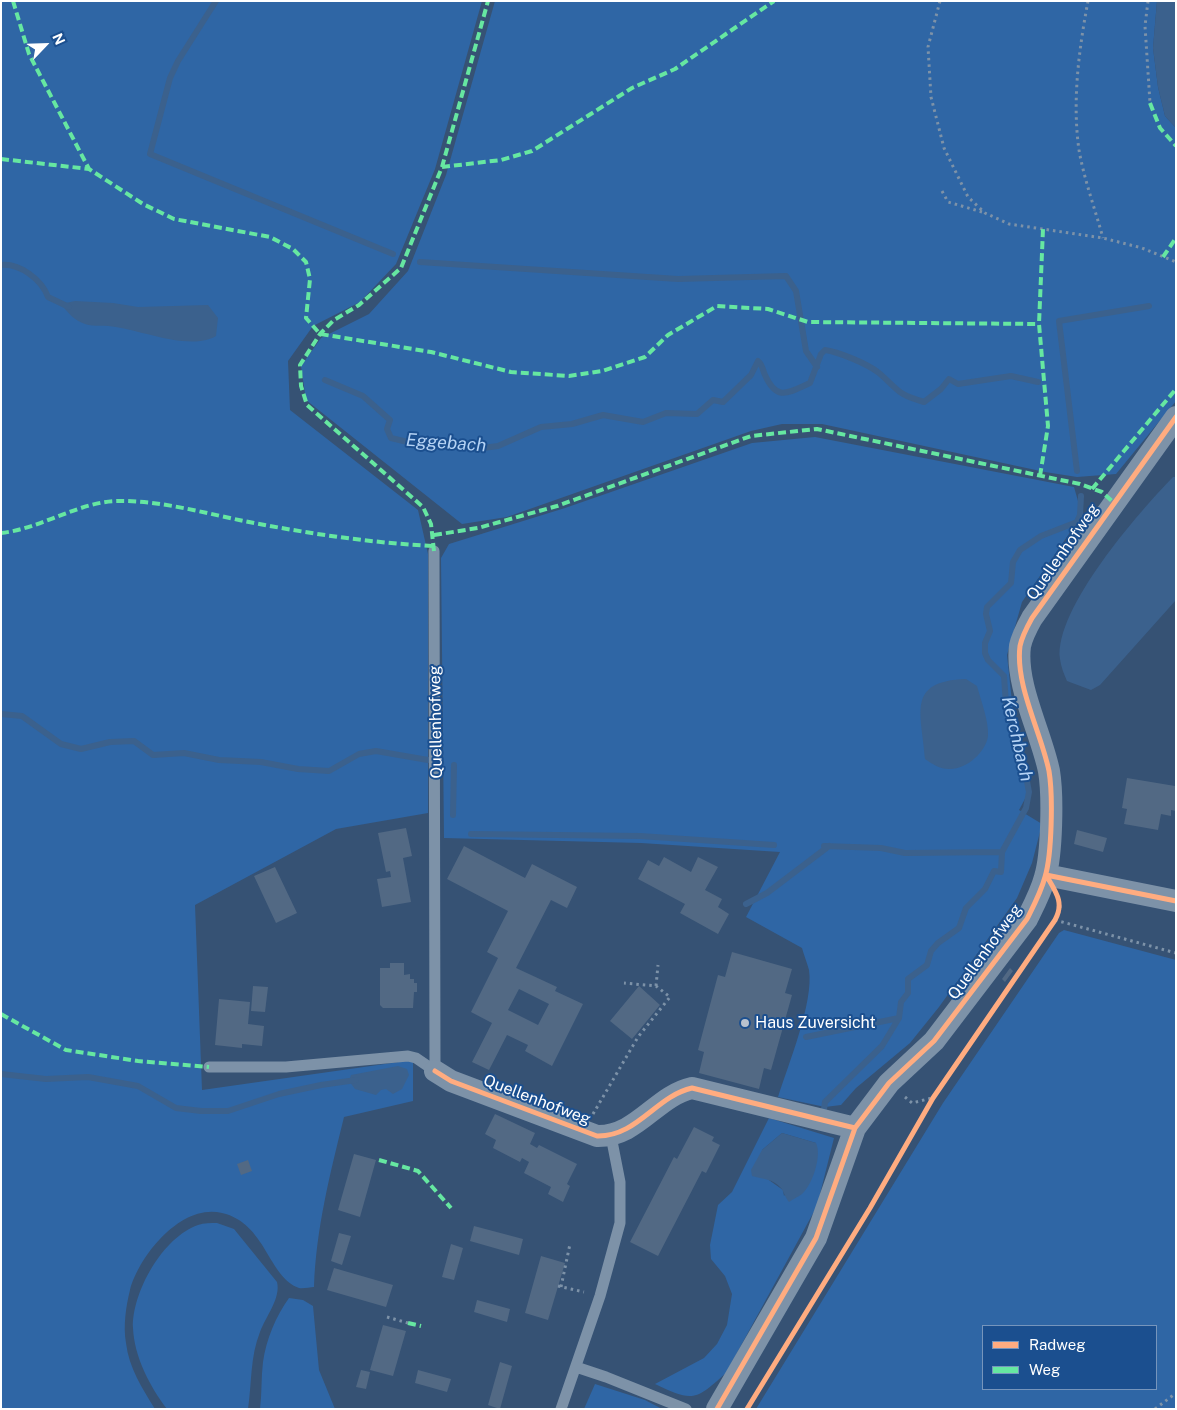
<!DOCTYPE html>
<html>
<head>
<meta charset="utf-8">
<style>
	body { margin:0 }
	#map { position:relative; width:1177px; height:1410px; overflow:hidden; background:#365274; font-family:"Public Sans",sans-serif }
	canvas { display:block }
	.frame { position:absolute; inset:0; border:2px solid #fff; pointer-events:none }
	.legend { position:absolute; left:982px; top:1325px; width:175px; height:65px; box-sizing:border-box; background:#1b4f8f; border:1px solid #7695bc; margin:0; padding:6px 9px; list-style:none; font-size:15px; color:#fff }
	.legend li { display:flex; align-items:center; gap:10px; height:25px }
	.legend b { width:25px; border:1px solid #7695bc }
	.north { position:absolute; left:20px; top:20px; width:50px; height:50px; -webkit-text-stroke:4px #1b4f8f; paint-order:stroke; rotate:66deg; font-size:14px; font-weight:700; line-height:20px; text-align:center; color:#fff }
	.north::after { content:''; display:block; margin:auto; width:18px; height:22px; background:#fff; clip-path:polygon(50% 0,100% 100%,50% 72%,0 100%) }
</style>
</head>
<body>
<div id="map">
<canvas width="1177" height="1410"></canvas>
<div class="frame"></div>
<ul class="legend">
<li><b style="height:6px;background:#ffac80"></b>Radweg</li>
<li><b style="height:6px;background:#66e7a1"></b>Weg</li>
</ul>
<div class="north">N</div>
</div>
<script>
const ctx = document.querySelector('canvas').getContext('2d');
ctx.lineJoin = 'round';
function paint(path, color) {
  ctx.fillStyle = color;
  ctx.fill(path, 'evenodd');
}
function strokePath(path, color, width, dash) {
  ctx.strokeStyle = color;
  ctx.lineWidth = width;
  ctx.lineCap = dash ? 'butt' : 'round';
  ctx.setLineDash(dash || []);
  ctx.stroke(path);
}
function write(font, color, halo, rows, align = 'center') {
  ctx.font = font + ' "Public Sans",sans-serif';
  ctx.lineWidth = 4;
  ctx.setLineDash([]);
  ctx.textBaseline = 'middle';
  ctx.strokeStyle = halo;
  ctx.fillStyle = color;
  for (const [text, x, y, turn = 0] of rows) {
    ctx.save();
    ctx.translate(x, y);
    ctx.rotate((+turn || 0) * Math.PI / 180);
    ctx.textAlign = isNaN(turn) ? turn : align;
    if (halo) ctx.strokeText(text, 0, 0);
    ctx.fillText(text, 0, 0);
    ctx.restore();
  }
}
const green = new Path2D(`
	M1,1h481l-47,168 -39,95 -36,38 -47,24 -25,35 2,49 128,100 10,44v259l-92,16 -141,76 7,185 211,-30v41l-69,16c-14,57 -28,112 -30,170 -4,0 -11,2 -15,1 -31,-11 -33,-65 -77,-75 -41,-10 -83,43 -92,77 -4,16 -7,36 -4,53 3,25 16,45 29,66h-154z
	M495,1h662l-4,47 5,39 7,29 11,12v273l-60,73 -39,3 -32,-5 -223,-48h-40l-31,7 -244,86 -45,7 -156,-124 -5,-34 20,-28 48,-24 39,-43 38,-96z
	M815,437l259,50 8,28 -60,87 -15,53 6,56 13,51v35l-7,13 23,14 -10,39 -15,35 -78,109 -29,36 -54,45 -15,17 -16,2 -47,-10c10,-32 36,-95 31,-127 -2,-7 -5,-15 -7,-22l-56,-31 34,-65 -139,-9 -197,-5 -3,-280 8,-14 116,-36 187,-65z
	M1064,930l112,30v449h-420l187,-306 116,-170zM983,1326h173v63h-173z
	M769,1118l65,20 -17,68 -91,167c-31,28 -33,29 -71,11l49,-26 13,-14 10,-19 5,-31 -7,-18 -14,-17 -1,-14 8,-40 14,-13zM782,1133l34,10 -32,53 -1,-6 -17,-12 -4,-28z
	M217,1223l17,6 43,53c4,16 -11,34 -17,50 -10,25 -8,50 -12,77h-81c-17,-22 -33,-53 -34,-81 -1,-36 30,-91 65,-103 6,-2 13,-2 19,-2z
	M289,1298l14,2 10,6 6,64 16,39h-75c2,-16 1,-31 3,-47 3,-22 13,-46 26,-64z
	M595,1384l50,16 17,9h-78z`);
const water = new Path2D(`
	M1157,1h19v127l-11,-12 -7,-29 -5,-39z
	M75,301l38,2 25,4 70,-2 10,13 -2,18c-25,15 -73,-5 -100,-9 -10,-2 -22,0 -31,-3 -10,-3 -18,-12 -24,-20z
	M1173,477h3v123l-76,85 -9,5 -24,-9c-3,-7 -6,-14 -7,-22 -6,-50 79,-147 113,-182z
	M966,679l11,7c4,15 12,35 11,50 -2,16 -22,34 -39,33 -9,0 -17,-5 -24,-10 -3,-45 -20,-78 41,-80z
	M398,1066l9,3 2,6 -7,14 -9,5 -7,-5 -5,1 -5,5 -21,-6 -6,-8 2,-6z
	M782,1133l34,10c6,12 -3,40 -13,50 -3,3 -10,6 -14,9 -4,-5 -5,-10 -8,-14 -8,-9 -18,-9 -29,-12l-1,-6 11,-20z`);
const stream = new Path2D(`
	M216,1l-38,60 -8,17 -20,76 243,100
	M420,262l258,17 108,-3 10,15 10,60 11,16
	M1,265c19,-2 41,15 47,32l21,10
	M325,380l38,16 27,24 -3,9 4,9 29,7h36l27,3 15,-2 43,-19 31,-3 31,-9 40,7 23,-9 31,1 16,-14 10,2 28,-27 7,-14c5,4 4,8 7,14 12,27 23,18 45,8l11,-29 4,-4c14,2 43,14 54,23 20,17 17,21 45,29l17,-13 8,-10 9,5 53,-8 27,6
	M1077,471l-18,-150 90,-15
	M1,714l21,2 39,28 20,5 29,-7 24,-1 19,14 31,-2 35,7 42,2 37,7 31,2 30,-17 17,-3 52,9
	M453,815l1,-50
	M471,834l169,2 134,9
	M824,846l57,2 24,5 97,-1
	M746,904l21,-11 62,-47
	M806,1037l93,-19
	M1,1074l45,5 42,-2 50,9 38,22 25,3h27l51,-17 42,-9 35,-5
	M824,1109l1,-7 57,-56 17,-28 2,-16 7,-9v-14l19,-14 4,-14 7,-8 21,-15 7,-20 19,-19 9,-18 7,1 1,-20 24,-44 3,-16 -7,-37 -16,-51 -2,-28 -16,-16 -3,-7v-10l5,-12 -4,-17 1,-7 24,-24 2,-21 7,-12 21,-14 36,-14 3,-7 1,-19`);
const building = new Path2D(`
	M1127,778l48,8 1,25 -5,-1v6l-10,-2 -3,16 -34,-6 3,-15 -5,-1z
	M406,828l6,28 -9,2 8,44 -29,5 -5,-28 14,-2 -1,-6 -4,1 -8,-39z
	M1077,830l30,8 -4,14 -29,-8z
	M464,846l61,32 7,-14 45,23 -10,21 -16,-8 -35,68 41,19 -2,4 28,13 -31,62 -27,-15 3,-6 -21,-10 -18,35 -17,-8 20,-39 -21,-11 27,-54 -11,-6 21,-41 -61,-32zM519,989l30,15 -11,21 -30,-15z
	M664,857l27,15 7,-15 20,10 -13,23 17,9 -4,8 11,7 -11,20 -38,-21 5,-9 -47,-25 10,-19 11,6z
	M275,867l22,46 -21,10 -22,-47z
	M732,952l60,17 -7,24 7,2 -21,75 -7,-2 -5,21 -60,-16 5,-21 -6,-2 20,-75 7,2z
	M390,963h14v12l6,-1v5h4v4h3v9h-3l-1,16h-30l-3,-3v-37h10z
	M1010,968l3,3 -8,11 -3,-3z
	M253,986l15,1 -3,25 -14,-1z
	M639,986l21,19 -28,34 -22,-18z
	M219,999l31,3 -2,22 16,2 -2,20 -20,-2v4l-27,-3z
	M495,1114l40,19 -5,11 7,4 2,-3 38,19 -10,20 3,2 -7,16 -15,-8 3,-7 -27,-14 5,-11 -7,-4 -2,4 -27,-14 3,-8 -11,-6z
	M694,1127l20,10 -2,4 8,4 -14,28 -4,-2 -44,85 -28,-14 44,-85 3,2z
	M354,1154l22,6 -16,57 -22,-7z
	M248,1160l4,11 -11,4 -4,-11z
	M474,1226l49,13 -4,16 -49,-14z
	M339,1233l12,3 -9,29 -11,-4z
	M451,1244l12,4 -9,32 -12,-3z
	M541,1256l24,7 -17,57 -23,-7z
	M334,1268l59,17 -7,22 -59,-17z
	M477,1300l33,9 -3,13 -33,-10z
	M383,1325l23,6 -13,45 -23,-6z
	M500,1362l12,4 -12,43 -12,-4z
	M361,1370l9,2 -4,17 -10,-2z
	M418,1370l33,9 -4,13 -32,-9z`);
const path = new Path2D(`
	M940,1l-12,46 3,50 13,51 24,49 17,16 24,11 94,14 39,10 34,14
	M1088,1c-9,48 -16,100 -9,149 5,29 16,59 24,88
	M1148,1l-3,25 5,77
	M942,191l6,11 34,10
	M1055,920l121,33
	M656,986l2,-21
	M905,1097l7,6 20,-5
	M593,1114l45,-77 32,-40 -14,-11 -32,-3
	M558,1286l26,6
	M561,1287l9,-43
	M387,1317l21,6
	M747,1409l123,-201 63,-110 122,-178 5,-10v-8
	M1155,1409l21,-16`);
const lane = new Path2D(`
	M434,551l1,520
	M209,1067h77l122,-11 8,2 19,13
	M576,1367l30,10 80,32
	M561,1409l39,-113 20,-73v-41l-9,-46`);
const street = new Path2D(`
	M1046,875l130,26
	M435,1071l16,10 146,55c40,1 59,-40 95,-48l163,40
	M717,1409l99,-171 39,-110 34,-45 45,-42 93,-122c7,-14 14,-27 18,-42 7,-23 8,-82 4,-106 -8,-39 -34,-86 -29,-125 2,-10 7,-19 12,-28l144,-201`);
const quiet = new Path2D(`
	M13,1l16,53 60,115
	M1150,103l10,25 16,18
	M1,159l88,10 54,35 31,15 96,18 23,12 13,13 4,17 -4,39 14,16 111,18 80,20 58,4 33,-5 43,-14 23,-22 49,-29 51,3 40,13 231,2
	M442,167l59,-7 31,-9 100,-63 43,-19 99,-68
	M1163,257l13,-19
	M1040,476l8,-50 -9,-102 4,-95
	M1092,489l84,-100
	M1,533c39,-4 80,-32 117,-32 42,-1 90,13 131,21 62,12 123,21 185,24
	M434,535l44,-7 79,-22 194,-70 66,-7 263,55 22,8 11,10
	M434,551l-3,-27 -8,-17 -116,-102 -6,-19 -1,-21 20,-31 14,-14 25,-15 42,-37 41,-101 46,-166
	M1,1014l65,36 72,11 71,6
	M379,1160l39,11 33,37
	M408,1323l13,3`);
const cycleway = new Path2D(`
	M1046,875l130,26
	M435,1071l16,10 146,55c40,1 59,-40 95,-48l163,40
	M717,1409l99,-171 39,-110 34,-45 45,-42 93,-122c7,-14 14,-27 18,-42 7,-23 8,-82 4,-106 -8,-39 -34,-86 -29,-125 2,-10 7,-19 12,-28l144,-201
	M747,1409l123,-201 63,-110 122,-178c10,-18 0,-29 -9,-45`);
const markers = [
	[745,1023,5,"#b9c2ce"]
];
const streetNames = [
	["Quellenhofweg",1063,552,-55],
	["Quellenhofweg",436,722,-91],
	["Quellenhofweg",985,952,-54],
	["Quellenhofweg",537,1100,21]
];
const poiNames = [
	["Haus Zuversicht",755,1023]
];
const waterNames = [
	["Eggebach",446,443,4],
	["Kerchbach",1017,739,77]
];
paint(green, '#2f66a5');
paint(water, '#3b618d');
strokePath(stream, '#3b618d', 6);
paint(building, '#526984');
strokePath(path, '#7d92a8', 3, [2.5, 4]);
strokePath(lane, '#7d92a8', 11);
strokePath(street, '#7d92a8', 22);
strokePath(quiet, '#66e7a1', 4, [8, 4]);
strokePath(cycleway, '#ffac80', 5);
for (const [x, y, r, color] of markers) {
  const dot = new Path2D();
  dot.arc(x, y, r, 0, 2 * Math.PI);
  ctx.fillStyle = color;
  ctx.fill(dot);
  strokePath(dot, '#1b4f8f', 2);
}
write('16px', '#fff', '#1b4f8f', streetNames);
write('16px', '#fff', '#1b4f8f', poiNames, 'left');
write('italic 18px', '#b5d3f5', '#1b4f8f', waterNames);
</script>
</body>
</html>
